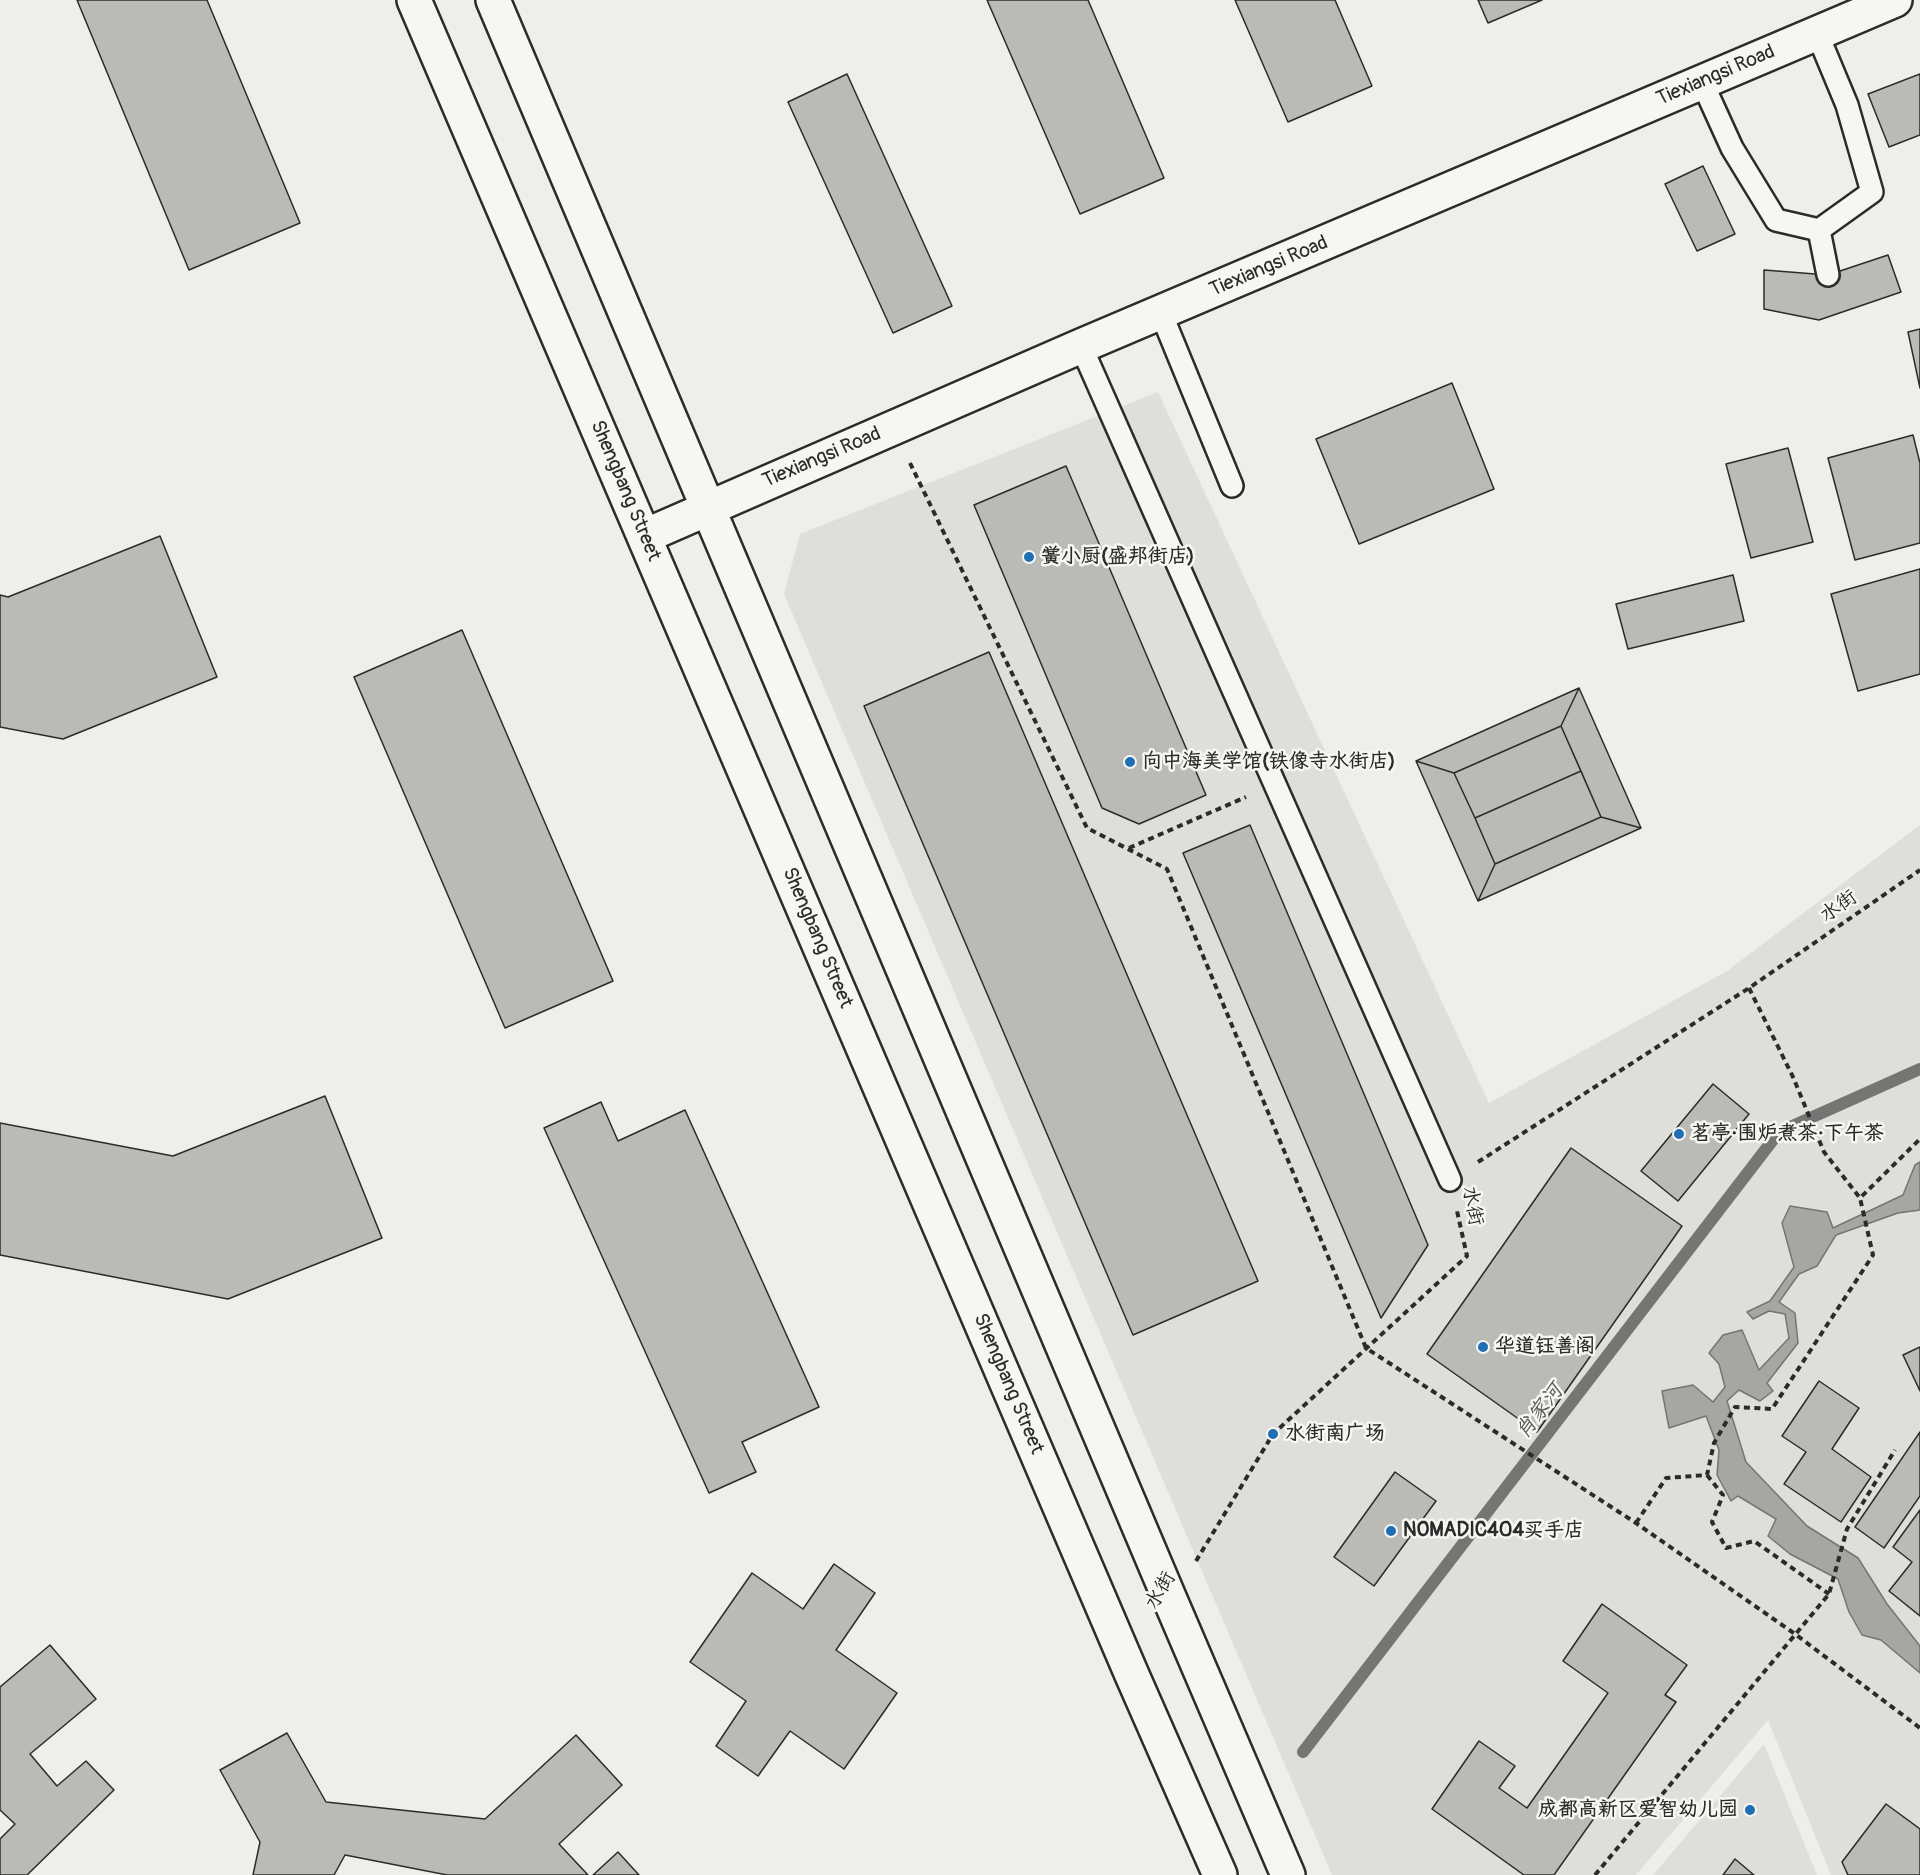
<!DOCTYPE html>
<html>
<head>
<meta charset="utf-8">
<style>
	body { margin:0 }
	canvas { display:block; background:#eeeeea }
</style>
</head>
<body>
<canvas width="1920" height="1875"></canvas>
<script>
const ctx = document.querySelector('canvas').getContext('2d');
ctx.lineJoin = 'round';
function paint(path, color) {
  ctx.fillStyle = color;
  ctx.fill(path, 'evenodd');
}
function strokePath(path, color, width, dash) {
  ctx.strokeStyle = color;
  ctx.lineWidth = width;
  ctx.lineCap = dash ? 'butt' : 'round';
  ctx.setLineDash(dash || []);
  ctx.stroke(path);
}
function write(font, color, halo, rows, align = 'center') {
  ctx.font = font + ' Pangolin,"LXGW WenKai TC",sans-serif';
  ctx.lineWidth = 5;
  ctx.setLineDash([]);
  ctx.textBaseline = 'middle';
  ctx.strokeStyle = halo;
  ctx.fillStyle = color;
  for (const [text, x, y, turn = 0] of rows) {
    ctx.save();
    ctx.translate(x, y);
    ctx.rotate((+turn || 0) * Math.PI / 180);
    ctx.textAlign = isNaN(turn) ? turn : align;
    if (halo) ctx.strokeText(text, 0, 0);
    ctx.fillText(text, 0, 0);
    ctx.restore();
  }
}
const built = new Path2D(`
	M1158,392l331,711 238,-132 193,-146v1050h-89l-63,-155 -132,155h-304l-548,-1281 16,-60z
	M1764,1744l53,131h-164z`);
const water = new Path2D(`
	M1920,1162v48l-22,3 -62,22 -19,31 -18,8 -20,28 16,11 3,30 -31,40 6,8 -13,10 -21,-11 -12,11 19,61 61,64 51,32 29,46 33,42v27l-39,-33 -19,-5 -13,-23 -11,-33 -48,-25 -22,-18 8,-17 -38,-23 -7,5 -14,-26 2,-25 -13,-34 -37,12 -7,-37 31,-6 20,17 12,-15 -6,-23 -10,-11 14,-18 19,-5 17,40 30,-32 -4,-24 -16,-3 -16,8 -6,-7 23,-11 24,-34 -12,-44 8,-17 37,6 6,16 70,-33 12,-30z`);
const stream = new Path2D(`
	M1303,1752l476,-620 141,-63`);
const building = new Path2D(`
	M77,0h130l93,223 -111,47z
	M987,0h101l76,178 -84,36z
	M1235,0h100l37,86 -84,36z
	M1478,0h64l-54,23z
	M847,74l105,232 -59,27 -105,-231z
	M1920,74v61l-31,12 -21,-53z
	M1703,166l32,68 -38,17 -32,-67z
	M1888,255l13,37 -82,28 -55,-11v-39l64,5z
	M1920,329v59l-12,-56z
	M1452,383l42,106 -135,55 -43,-105z
	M1913,435l7,28v80l-65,17 -27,-102z
	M1788,448l25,94 -62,16 -25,-94z
	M1066,466l140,329 -67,29 -37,-16 -128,-303z
	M160,536l57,141 -154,62 -63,-12v-132l8,2z
	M1920,569v105l-62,17 -27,-97z
	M1733,575l11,46 -116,28 -12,-45z
	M462,630l151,351 -108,47 -151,-351z
	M989,652l269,629 -125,54 -269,-629z
	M1579,688l-18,38 -107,47 -38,-12z
	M1579,688l62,140 -40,-11 -40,-91z
	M1561,726l20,45 -106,47 -21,-45z
	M1416,761l38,12 21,45 20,46 -17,37z
	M1581,771l20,46 -106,47 -20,-46z
	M1601,817l40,11 -163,73 17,-37z
	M1250,825l178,420 -47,73 -198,-465z
	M1713,1084l36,30 -71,87 -37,-30z
	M325,1096l57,142 -154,61 -228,-44v-132l173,33z
	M601,1102l17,39 67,-31 134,297 -77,35 14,30 -47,21 -165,-365z
	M1571,1148l111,78 -145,206 -110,-78z
	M1920,1347v44l-17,-36z
	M1819,1381l40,27 -27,41 39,28 -30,45 -57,-38 22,-32 -24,-16z
	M1920,1432v64l-36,52 -29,-21z
	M1395,1472l41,29 -62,85 -40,-29z
	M1920,1510v106l-31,-25 23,-29 -19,-15z
	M834,1564l41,29 -39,57 61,43 -53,76 -54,-38 -32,45 -42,-30 30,-45 -56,-39 62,-89 51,36z
	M1602,1604l85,61 -22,30 11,7 -122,173h-30l-92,-66 47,-68 36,25 -16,22 28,20 81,-115 -45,-32z
	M50,1645l46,54 -66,55 27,32 29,-25 28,29 -87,85h-27v-36l15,-15 -15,-14v-123z
	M287,1733l39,69 159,17 91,-84 46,50 -63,59 29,31h-141l-102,-20 -11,20h-81l7,-33 -40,-72z
	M1886,1804l34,25v46h-72l-6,-13z
	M618,1852l21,23h-46z
	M1735,1859l19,16h-31z`);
const path = new Path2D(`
	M910,463l177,365 80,41 199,479 270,175 159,111 125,94
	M1129,848l117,-51
	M1749,988l44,89 31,75 36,46 60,-59
	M1478,1162l271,-174 171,-118
	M1707,1475l16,20 -11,27 14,26 28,-7 75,53
	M1636,1523l30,-45 41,-3 7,-32 21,-36 37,2 101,-154 -13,-57
	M1196,1561l77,-127 194,-178 -10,-45
	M1595,1875l234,-281 18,-65 48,-79`);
const lane = new Path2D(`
	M1702,82l30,66 44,72 43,10 53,-38 -25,-87 -30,-72
	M1819,230l9,45
	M1161,313l71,173
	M1081,346l369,834`);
const street = new Path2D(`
	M414,0l718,1675 88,200
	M493,0l678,1602 117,273
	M645,536l436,-190 814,-346`);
const markers = [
	[1029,557,6,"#1f6fb2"],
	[1130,762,6,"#1f6fb2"],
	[1679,1134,6,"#1f6fb2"],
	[1483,1347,6,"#1f6fb2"],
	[1273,1434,6,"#1f6fb2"],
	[1391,1531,6,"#1f6fb2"],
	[1750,1810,6,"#1f6fb2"]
];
const streetNames = [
	["Tiexiangsi Road",1716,76,-23],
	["Tiexiangsi Road",1269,267,-23],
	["Tiexiangsi Road",822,458,-23],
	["Shengbang Street",625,491,67],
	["水街",1839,907,-35],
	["Shengbang Street",817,938,67],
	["水街",1472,1206,79],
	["Shengbang Street",1008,1384,67],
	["水街",1161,1591,-60]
];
const poiNames = [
	["黉小厨(盛邦街店)",1041,557],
	["向中海美学馆(铁像寺水街店)",1142,762],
	["茗亭·围炉煮茶·下午茶",1691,1134],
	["华道钰善阁",1495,1347],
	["水街南广场",1285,1434],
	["NOMADIC404买手店",1403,1531],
	["成都高新区爱智幼儿园",1738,1810,"right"]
];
const waterNames = [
	["肖家河",1540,1412,-52]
];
paint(built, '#dededb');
paint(water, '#a6a6a3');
strokePath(water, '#757573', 1.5);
strokePath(stream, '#757573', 12);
paint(building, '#babab7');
strokePath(building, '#2b2b2b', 1.5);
strokePath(lane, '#2b2b2b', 26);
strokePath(street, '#2b2b2b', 38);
strokePath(path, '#2b2b2b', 4, [6, 4.5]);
strokePath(lane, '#f6f6f2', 21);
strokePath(street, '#f6f6f2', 33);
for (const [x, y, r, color] of markers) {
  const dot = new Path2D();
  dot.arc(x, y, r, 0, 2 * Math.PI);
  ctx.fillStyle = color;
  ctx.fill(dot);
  strokePath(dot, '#f6f6f2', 2);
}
write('20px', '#2b2b2b', '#f6f6f2', streetNames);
write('bold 20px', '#2b2b2b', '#f6f6f2', poiNames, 'left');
write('italic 21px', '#565655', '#f6f6f2', waterNames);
</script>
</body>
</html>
